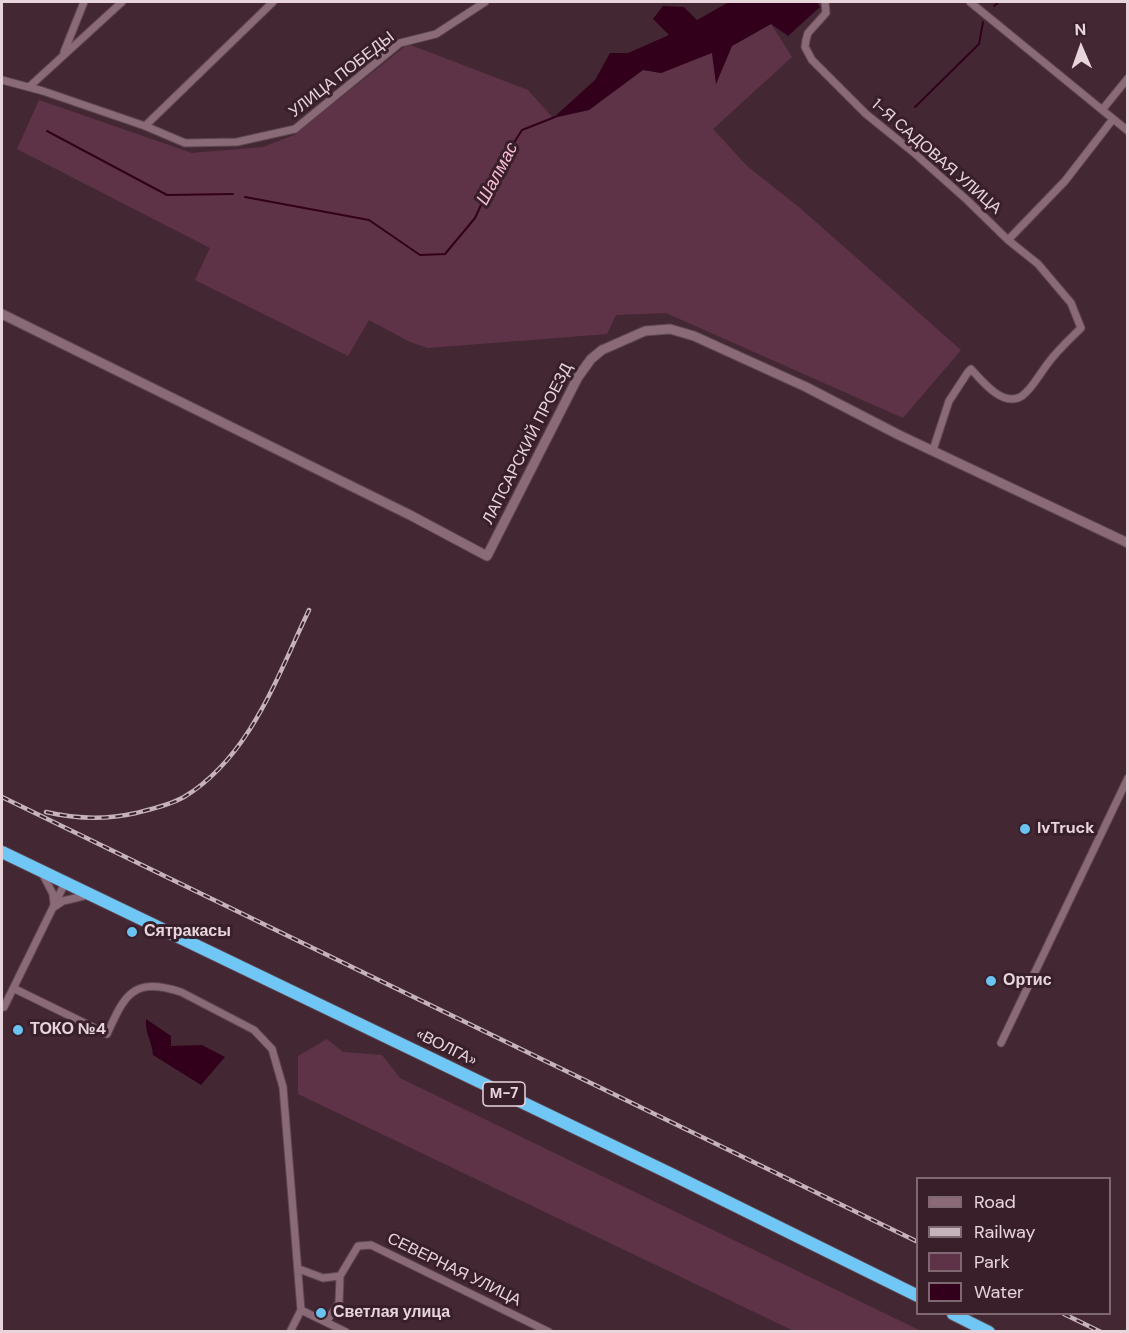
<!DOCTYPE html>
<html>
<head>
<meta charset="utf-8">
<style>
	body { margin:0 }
	#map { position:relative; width:1129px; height:1333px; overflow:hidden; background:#432834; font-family:"DM Sans",sans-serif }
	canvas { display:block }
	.frame { position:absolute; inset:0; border:3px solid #e8d5dc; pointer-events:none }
	.legend { position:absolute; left:916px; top:1177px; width:195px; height:138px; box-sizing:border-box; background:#391f2a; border:2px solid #7f6871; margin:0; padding:8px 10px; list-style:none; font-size:18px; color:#e8d5dc }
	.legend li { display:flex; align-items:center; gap:12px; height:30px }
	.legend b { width:30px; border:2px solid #7f6871 }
	.north { position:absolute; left:1051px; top:18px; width:60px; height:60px; -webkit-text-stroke:4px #391f2a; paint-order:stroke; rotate:358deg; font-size:16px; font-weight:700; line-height:24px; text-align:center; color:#e8d5dc }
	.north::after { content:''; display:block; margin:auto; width:21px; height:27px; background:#e8d5dc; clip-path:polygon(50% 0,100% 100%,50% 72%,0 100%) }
</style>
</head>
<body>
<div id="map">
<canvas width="1129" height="1333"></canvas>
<div class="frame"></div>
<ul class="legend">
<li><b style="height:8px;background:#8a6a77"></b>Road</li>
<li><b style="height:8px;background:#c6b2ba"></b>Railway</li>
<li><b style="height:16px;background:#5f3347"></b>Park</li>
<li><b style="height:16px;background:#32001b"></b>Water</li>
</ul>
<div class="north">N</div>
</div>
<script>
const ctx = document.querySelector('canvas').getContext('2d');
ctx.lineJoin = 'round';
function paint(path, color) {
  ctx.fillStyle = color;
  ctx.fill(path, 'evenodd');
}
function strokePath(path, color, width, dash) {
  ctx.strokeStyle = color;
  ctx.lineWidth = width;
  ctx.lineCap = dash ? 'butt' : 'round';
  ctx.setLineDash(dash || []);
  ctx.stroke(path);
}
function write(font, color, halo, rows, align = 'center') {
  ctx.font = font + ' "DM Sans",sans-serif';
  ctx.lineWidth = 6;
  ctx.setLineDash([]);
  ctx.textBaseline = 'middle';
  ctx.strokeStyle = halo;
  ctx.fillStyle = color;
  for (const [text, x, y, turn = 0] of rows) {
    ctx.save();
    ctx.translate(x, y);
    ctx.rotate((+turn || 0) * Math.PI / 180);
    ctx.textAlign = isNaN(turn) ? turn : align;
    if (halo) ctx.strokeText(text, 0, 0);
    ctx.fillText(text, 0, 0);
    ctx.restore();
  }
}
const green = new Path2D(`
	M771,24l21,33 -79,72 34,37 53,42 161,142 -58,68 -237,-105 -50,2 -9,19 -179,14 -18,-6 -41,-22 -21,36 -153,-76 15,-32 -193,-99 22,-49 153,53 71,-6 31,-12 114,-91 120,46 25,28 36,-8 54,-40 19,3 50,-21 4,31 16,-37z
	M327,1039l16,13 39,3 18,23 521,253h-127l-496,-237v-38z`);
const water = new Path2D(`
	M729,2h88l3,5 -32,29 -17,-12 -39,22 -16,38 -4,-31 -51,20 -18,-3 -54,40 -36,8 42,-38 15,-27h18l41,-18 -16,-16 10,-13 21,1 13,13z
	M146,1019l25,17v10l31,-1 23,12 -24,28 -48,-30c-1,-15 -8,-20 -7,-36z`);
const stream = new Path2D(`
	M994,6l5,-4
	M915,107l64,-63 4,-22
	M47,131l120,64 66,-1
	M245,197l124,23 51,35 25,-1 30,-36 24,-52 23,-36 33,-13`);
const street = new Path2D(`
	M825,2l1,11 -18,20 -2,7 -1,7 7,13 54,54 47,38 54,48 41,40 30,24 33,39 10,25c-11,11 -23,22 -32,34 -9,11 -16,26 -27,34 -19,12 -40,-15 -51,-27l-3,3 -19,29 -16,49
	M970,2l158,129
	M64,52l20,-50
	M2,80l41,11 102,35 40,17 52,-1 58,-13 105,-86 36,-9 49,-32
	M29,87l93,-85
	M1102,110l26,-32
	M145,126l128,-124
	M1008,240l57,-59 48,-62
	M42,873l11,21 1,10
	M54,907l9,-6 25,-6
	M15,989l92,45c18,-40 26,-57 74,-42l73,38 18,19 11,38 18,223
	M2,1005l2,2 61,-124
	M1001,1043l127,-265
	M299,1269l24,9 17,-2
	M301,1310l45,22
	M326,1322l13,-19 1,-27 18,-30 13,-1 178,87
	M290,1332l11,-22`);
const secondary = new Path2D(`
	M2,314l408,201 77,41 91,-179 13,-18 11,-9 43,-19 25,-2 24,7 112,51 93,48 229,108`);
const highway = new Path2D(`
	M2,852l667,321 249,123
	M953,1314l36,18`);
const rail = new Path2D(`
	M2,797l916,445
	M46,812c30,7 60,8 90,1 16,-4 34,-8 48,-16 66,-40 93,-120 125,-187
	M1064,1314l37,18`);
const markers = [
	[1025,829,6,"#6ac3f1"],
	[132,932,6,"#6ac3f1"],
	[991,981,6,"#6ac3f1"],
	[18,1030,6,"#6ac3f1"],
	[321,1313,6,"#6ac3f1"]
];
const shields = [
	[504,1094,42]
];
const shieldNames = [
	["М-7",504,1094]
];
const streetNames = [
	["УЛИЦА ПОБЕДЫ",342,75,-38],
	["1-Я САДОВАЯ УЛИЦА",936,157,41],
	["ЛАПСАРСКИЙ ПРОЕЗД",528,444,-63],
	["«ВОЛГА»",446,1048,26],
	["СЕВЕРНАЯ УЛИЦА",454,1270,26]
];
const poiNames = [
	["IvTruck",1037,829],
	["Сятракасы",144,932],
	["Ортис",1003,981],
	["ТОКО №4",30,1030],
	["Светлая улица",333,1313]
];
const waterNames = [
	["Шалмас",498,174,-62]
];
paint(green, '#5f3347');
paint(water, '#32001b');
strokePath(stream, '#32001b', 2);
strokePath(street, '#5e4751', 9);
strokePath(secondary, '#5e4751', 11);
strokePath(highway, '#5e4751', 14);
strokePath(street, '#8a6a77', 7);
strokePath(secondary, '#8a6a77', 9);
strokePath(highway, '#70c7f5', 12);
strokePath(rail, '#c6b2ba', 4.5);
strokePath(rail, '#391f2a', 2, [7]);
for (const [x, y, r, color] of markers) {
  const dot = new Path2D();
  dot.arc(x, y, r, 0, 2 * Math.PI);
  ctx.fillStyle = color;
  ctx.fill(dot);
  strokePath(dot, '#391f2a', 2);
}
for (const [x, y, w] of shields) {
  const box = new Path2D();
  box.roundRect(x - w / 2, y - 12, w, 24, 4.5);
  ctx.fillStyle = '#391f2a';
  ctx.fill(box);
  strokePath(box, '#e8d5dc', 1.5);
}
write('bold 15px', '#e8d5dc', null, shieldNames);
write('16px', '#e8d5dc', '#391f2a', streetNames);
write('bold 16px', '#e8d5dc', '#391f2a', poiNames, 'left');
write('italic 18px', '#f6bdd4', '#391f2a', waterNames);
</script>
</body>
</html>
